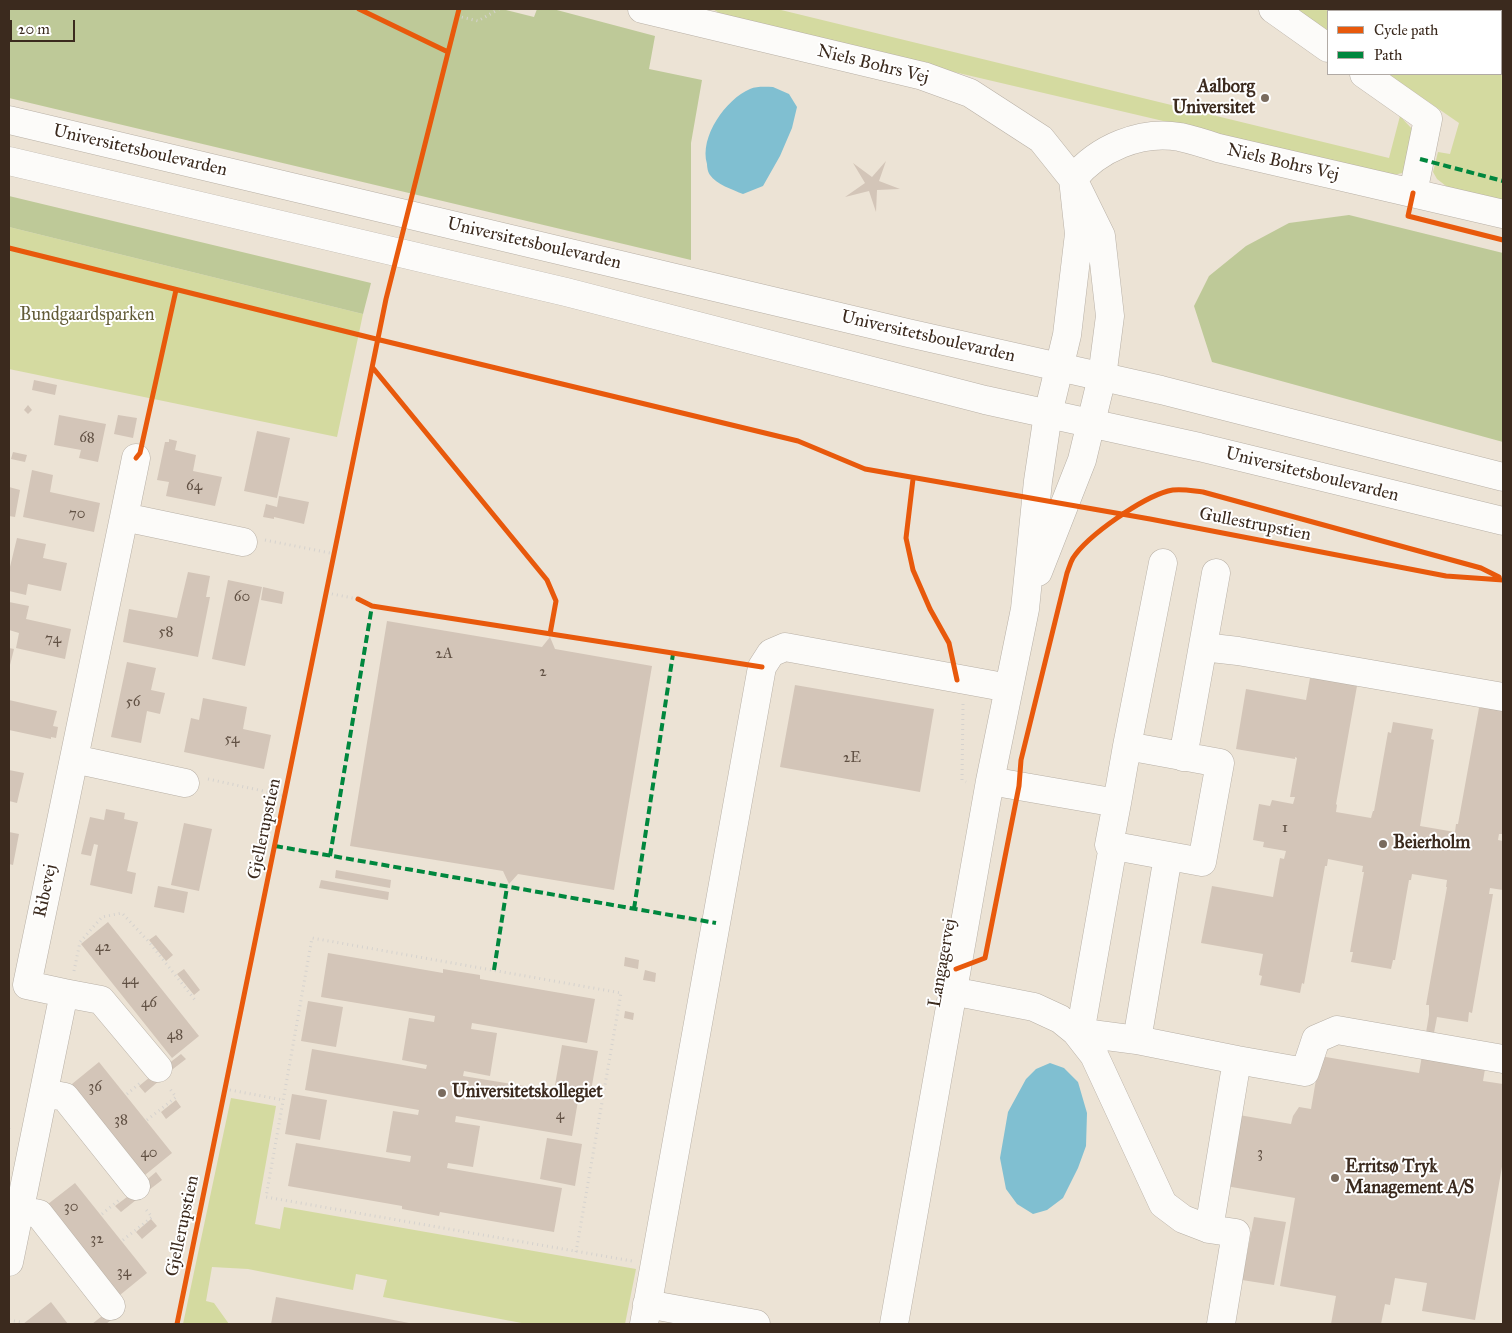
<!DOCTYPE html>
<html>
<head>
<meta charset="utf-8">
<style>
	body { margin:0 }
	#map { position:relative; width:1512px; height:1333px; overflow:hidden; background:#ece3d5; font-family:"IM FELL Great Primer",serif }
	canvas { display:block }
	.frame { position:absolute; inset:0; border:10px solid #3b2a1e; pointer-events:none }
	.legend { position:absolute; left:1327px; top:10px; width:175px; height:65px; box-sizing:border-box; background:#fff; border:1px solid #b1aaa5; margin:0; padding:6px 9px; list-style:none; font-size:15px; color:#3b2a1e }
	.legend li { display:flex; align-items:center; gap:10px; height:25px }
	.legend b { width:25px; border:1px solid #b1aaa5 }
	.scale { position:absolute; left:10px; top:20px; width:65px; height:22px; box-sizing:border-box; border:2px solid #3b2a1e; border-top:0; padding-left:6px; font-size:15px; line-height:18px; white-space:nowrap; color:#3b2a1e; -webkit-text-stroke:4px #fff; paint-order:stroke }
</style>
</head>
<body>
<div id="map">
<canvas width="1512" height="1333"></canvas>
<div class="frame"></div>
<ul class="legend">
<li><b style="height:6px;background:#e8590c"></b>Cycle path</li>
<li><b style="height:6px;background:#00873e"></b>Path</li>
</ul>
<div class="scale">20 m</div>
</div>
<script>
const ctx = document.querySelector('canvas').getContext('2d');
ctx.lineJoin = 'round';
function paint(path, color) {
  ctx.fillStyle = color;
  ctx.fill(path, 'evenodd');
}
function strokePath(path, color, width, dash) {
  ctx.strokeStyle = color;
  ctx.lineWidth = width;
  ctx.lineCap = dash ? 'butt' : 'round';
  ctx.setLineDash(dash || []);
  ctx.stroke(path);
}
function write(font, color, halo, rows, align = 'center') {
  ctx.font = font + ' "IM FELL Great Primer",serif';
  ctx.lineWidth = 4;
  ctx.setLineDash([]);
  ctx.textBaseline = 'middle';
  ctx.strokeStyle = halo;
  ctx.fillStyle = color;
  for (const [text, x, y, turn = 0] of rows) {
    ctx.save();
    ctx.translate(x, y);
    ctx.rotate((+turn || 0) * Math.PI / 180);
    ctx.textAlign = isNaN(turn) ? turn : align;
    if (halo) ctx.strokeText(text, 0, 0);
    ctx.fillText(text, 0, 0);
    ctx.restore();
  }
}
const green = new Path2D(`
	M713,9h64l612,149 11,-42 13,14 -1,36 -10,7 -16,4 -227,-57 -286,-67 -80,-22 -71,-16z
	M1294,9h209v193l-53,-13 -13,-10 -4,-7 5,-20 12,2 9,-31 -71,-49h113v-63h-173v21z
	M9,227l354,87 -26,123 -328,-68z
	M231,1098l45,8 -21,118 25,5 4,-22 352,62 -11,55h-98l-144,-27 4,-17 -31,-6 -3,16 -105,-21 -36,-2 -6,34 8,2 15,21h-46z`);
const forest = new Path2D(`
	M9,9h493l32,8 3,-8h16l102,27 -6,33 53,11 -11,63v117l-682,-162z
	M9,196l362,87 -8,31 -354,-87z
	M1349,215l154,38v189l-291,-80 -18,-56 15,-30 37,-30 43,-23z`);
const water = new Path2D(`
	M773,87l16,7 8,13 -5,21 -12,28 -17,30 -20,8c-10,-4 -27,-10 -33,-19 -2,-2 -3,-8 -3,-11 -8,-27 19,-65 43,-75 7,-3 16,-2 23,-2z
	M1050,1063l14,5 14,14 9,31 -1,33 -8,22 -15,30 -16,12 -14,4 -16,-10 -11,-15 -6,-31 8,-46 18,-33 10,-10z`);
const building = new Path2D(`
	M886,161l-7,20 21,8 -23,1 -1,22 -7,-21 -24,6 20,-14 -12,-20 19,14z
	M34,380l23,5 -2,10 -23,-5z
	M28,405l4,5 -4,4 -4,-4z
	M59,415l47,9 -8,38 -19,-4 2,-8 -27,-5z
	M118,415l19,3 -4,20 -19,-4z
	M257,431l33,7 -13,60 -33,-7z
	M169,439l8,2 -2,9 21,5 -3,16 29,6 -7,29 -49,-10 3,-14 -12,-2 8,-38h4z
	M13,452l14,3 -2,7 -14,-3z
	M32,470l21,5 -3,17 50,11 -6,29 -71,-15z
	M9,487l11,3 -5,27 -6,-1z
	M279,496l30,6 -5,22 -30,-7v2l-11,-2 3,-13 11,3z
	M17,538l29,6 -3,14 24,5 -6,28 -33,-7 -2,11 -17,-4v-20z
	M188,572l22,4 -4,21h4l-12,60 -75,-15 6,-33 48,9z
	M228,580l34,7 -17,79 -33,-7z
	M263,587l21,5 -2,12 -21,-4z
	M9,602l20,4 -3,13 45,10 -6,30 -49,-11 3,-15 -10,-3z
	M387,621l155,26 8,-10 5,12 97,17 -38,224 -96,-16 -9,10 -6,-13 -153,-25z
	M9,648l5,1 -4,16h-1z
	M127,662l29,6 -5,22 14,3 -5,21 -13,-3 -6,32 -30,-6z
	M1315,669l41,7 -2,10h3l-21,118 1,1 -1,7 35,6 2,-7h1l14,-79 3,1 2,-11 40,7 -2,10 3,1 -14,86 35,6 1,-8h2l21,-116h2l1,-10 21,3v133h-4l-1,6 5,1v49l-13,-2 -1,6h4l-21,119 -3,-1 -1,10 -31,-5 -8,42 56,10 -2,12 20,3v77l-28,159 -53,-9 5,-28 -32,-5 -5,27 -5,-1 -4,20h-50l5,-28 -56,-10 15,-88 -69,-12 13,-71 52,9 2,-8 6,-9 12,2 9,-53 99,17 10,-58v-10h-3l21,-118h-1l1,-7 -35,-6 -1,6h-2l-14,80h-2l-2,9 -40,-7 2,-10h-3l14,-80h-2l1,-6 -35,-7 -1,7h-2l-21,118 -2,-1 -2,10 -40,-8 2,-9 -3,-1 4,-21 -62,-11 11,-57 61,11 7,-39 4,1 2,-8 -23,-4 1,-5 -11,-2 6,-36 11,2 2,-6 21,4 2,-7h-5l7,-39 -2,-1v2l-59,-10 10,-60 60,11 4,-22 3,1z
	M795,685l139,24 -14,83 -140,-25z
	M203,698l44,9 -4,22 28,6 -7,34 -80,-17 7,-34 8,2z
	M9,700l48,11 -4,15 5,1 -2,11 -5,-1v2l-42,-9z
	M9,770l15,3 -7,30 -8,-2z
	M106,809l19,4 -1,6 14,3 -11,49 9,2 -4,21 -42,-9 8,-40 -4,-1 -3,12 -10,-2 9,-37 14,3z
	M184,823l28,6 -13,62 -28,-6z
	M9,832l10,2 -6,31 -4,-1z
	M336,870l55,10 -1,8 -55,-10z
	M321,880l68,12 -1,8 -69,-12z
	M158,886l30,6 -4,21 -30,-6z
	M108,922l91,114 -27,22 -91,-114z
	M156,935l17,20 -7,6 -17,-21z
	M328,953l115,20v-4l18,3 19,3v4l115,20 -8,44 -115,-20 -1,6 26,4 -7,43 -26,-5 -1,5 116,19 -7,41 -116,-20 -1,6 25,4 -7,41 -25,-4 -1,5 115,20 -8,44 -114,-20 -1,4 -37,-7v-3l-114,-20 8,-43 114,19 1,-6 -25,-4 7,-41 25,4 1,-5 -114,-20 7,-41 114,20 1,-4 -25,-5 7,-42 25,4 1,-6 -114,-19z
	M625,957l14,3 -1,9 -14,-3z
	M184,969l16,21 -6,5 -17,-21z
	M645,970l11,3 -1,9 -12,-2z
	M308,1001l35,6 -7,40 -35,-6z
	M625,1011l9,2 -1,7 -9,-2z
	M562,1045l36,6 -7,40 -36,-6z
	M181,1054l5,5 -13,10 -5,-5z
	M99,1062l73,91 -27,22 -73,-91z
	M155,1073l5,7 -15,13 -6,-7z
	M292,1094l35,6 -7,40 -35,-6z
	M176,1100l5,7 -15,12 -5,-7z
	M547,1138l35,6 -7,42 -35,-7z
	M156,1172l6,8 -13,10 -6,-7z
	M75,1183l72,90 -27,22 -72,-91z
	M131,1194l5,6 -15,12 -6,-6z
	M1254,1217l32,5 -12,63 -32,-5z
	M151,1219l6,7 -15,13 -6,-7z
	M276,1297l133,26v1h-138z
	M51,1302l17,22h-45z
	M106,1313l5,7 -5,4h-14z`);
const path = new Path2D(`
	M457,16l21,5 21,-12
	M265,540l70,14
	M327,593l31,6
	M963,704l-1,76 4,2
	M208,779l78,17
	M74,971l6,-29 22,-25 20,-4 27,29 46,58
	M225,1089l58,11
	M127,1094l13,-11
	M147,1120l29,-23 -6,-8
	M9,1128v1
	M102,1214l17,-14
	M123,1240l29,-23 -8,-10
	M576,1252l45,-259 -309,-55 -46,259 366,64
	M9,1320l11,2 1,2`);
const minor = new Path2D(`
	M642,9l281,67 47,17 71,46 32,40 28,57 9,80 -8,61 -20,83 -44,112
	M1273,9l55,39
	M1364,74l64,45 -15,74
	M124,517l12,-59
	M1203,647l35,4 265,46
	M1127,746l36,-183
	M1183,757l33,-184
	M74,759l111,24
	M990,781l127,22 10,-57 93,17 -18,99 -93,-17 8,-42
	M1113,846l-31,176 -6,10 61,8 100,20 -28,169 27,4 -15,91
	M952,991l82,16 26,12 16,13 18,23 69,149 20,15 26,10
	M64,993l37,7 57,68
	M1137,1040l31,-184
	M1237,1060l68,12 11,-33 21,-9 166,29
	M44,1093l21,4 71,89
	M20,1210l19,4 72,92
	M9,1262l55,-269 -37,-8 97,-468 119,25
	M647,1304l109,20
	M644,1324l118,-657 9,-14 14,-6 224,41
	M894,1324l96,-543 35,-172 13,-128 10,-67 19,-79 12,-101 -6,-55c25,-31 68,-49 107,-42 13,3 26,7 38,11l285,66`);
const major = new Path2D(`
	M9,120l899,213 253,57 342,87
	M9,161l557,131 419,108 214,47 304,74`);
const quiet = new Path2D(`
	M1420,9l3,2
	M1501,44h2
	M1420,159l83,22
	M275,846l441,77
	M330,856l42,-250
	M634,909l39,-255
	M494,970l13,-83`);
const cycleway = new Path2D(`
	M359,9l89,43
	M1413,193l-5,23 95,24
	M9,248l367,91 422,102 67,28 285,50 296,57 57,4
	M373,368l174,212 9,21 -6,33
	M136,458l4,-5 36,-163
	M913,479l-7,59 7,32 17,39 19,34 8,37
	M358,599l14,7 390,61
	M956,969l29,-11 34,-172 2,-26 46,-187c2,-5 3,-10 6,-15 15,-23 69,-60 95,-67 11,-3 24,0 35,1l278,76 18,9
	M177,1324l209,-1025 73,-290`);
const markers = [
	[1265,98,5,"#796b5e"],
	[1383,844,5,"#796b5e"],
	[442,1093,5,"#796b5e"],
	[1335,1178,5,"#796b5e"]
];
const numberNames = [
	["68",87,438],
	["64",194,486],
	["70",77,514],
	["60",242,597],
	["58",166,632],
	["74",53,639],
	["2A",444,654],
	["2",543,672],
	["56",133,702],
	["54",232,739],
	["2E",852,758],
	["1",1285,828],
	["42",103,947],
	["44",130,980],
	["46",149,1003],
	["48",175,1035],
	["36",95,1087],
	["4",560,1115],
	["38",121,1120],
	["40",149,1153],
	["3",1260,1153],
	["30",71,1207],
	["32",97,1239],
	["34",124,1272]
];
const streetNames = [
	["Niels Bohrs Vej",873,65,14],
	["Universitetsboulevarden",140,151,13],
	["Niels Bohrs Vej",1283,163,13],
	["Universitetsboulevarden",534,244,13],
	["Universitetsboulevarden",928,337,13],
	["Universitetsboulevarden",1312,475,14],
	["Gullestrupstien",1255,525,11],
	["Gjellerupstien",265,829,-78],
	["Ribevej",46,891,-78],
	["Langagervej",943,963,-80],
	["Gjellerupstien",183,1226,-78]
];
const poiNames = [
	["Aalborg",1255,88,"right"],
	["Universitet",1255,109,"right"],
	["Beierholm",1393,844],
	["Universitetskollegiet",452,1093],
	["Erritsø Tryk",1345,1168],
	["Management A/S",1345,1189]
];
const parkNames = [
	["Bundgaardsparken",87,316]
];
paint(green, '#d4daa0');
paint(forest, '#bec998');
paint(water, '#80bfd1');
paint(building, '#d3c5b8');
strokePath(minor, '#b8b0a6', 29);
strokePath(major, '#b8b0a6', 29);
strokePath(path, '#d5d2ce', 3, [1, 4]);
strokePath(minor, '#fcfbf9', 28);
strokePath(major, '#fcfbf9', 28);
strokePath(quiet, '#00873e', 4, [8, 4]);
strokePath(cycleway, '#e8590c', 5);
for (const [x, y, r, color] of markers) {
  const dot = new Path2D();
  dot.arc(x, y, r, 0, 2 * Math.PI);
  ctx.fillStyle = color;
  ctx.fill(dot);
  strokePath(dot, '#fff', 2);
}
write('15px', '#615144', null, numberNames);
write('18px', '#3b2a1e', '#fff', streetNames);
write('bold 18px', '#3b2a1e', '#fff', poiNames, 'left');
write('18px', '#635c38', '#fff', parkNames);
</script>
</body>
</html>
